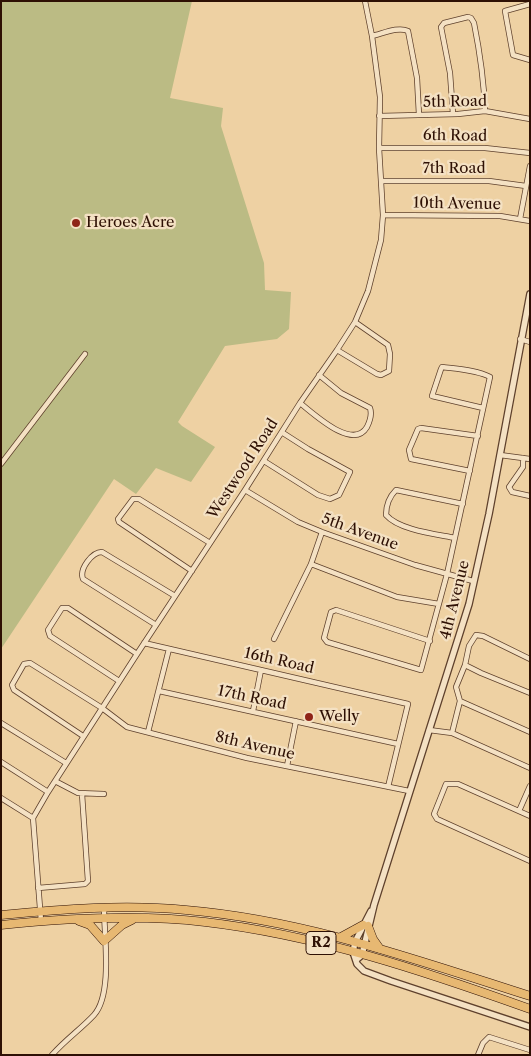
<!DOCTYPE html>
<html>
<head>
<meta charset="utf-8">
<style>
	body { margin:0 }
	#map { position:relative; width:531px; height:1056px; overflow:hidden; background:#eed1a3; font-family:"Libre Caslon Text",serif }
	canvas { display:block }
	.frame { position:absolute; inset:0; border:2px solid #2e1004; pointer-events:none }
</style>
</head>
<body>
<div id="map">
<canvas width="531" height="1056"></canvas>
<div class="frame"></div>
</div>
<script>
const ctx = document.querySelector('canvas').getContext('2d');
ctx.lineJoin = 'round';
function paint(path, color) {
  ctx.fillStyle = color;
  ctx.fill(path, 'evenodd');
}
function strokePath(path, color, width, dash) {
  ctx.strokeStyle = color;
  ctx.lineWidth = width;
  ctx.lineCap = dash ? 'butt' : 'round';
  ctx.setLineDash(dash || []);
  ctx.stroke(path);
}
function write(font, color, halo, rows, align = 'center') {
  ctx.font = font + ' "Libre Caslon Text",serif';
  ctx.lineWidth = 4.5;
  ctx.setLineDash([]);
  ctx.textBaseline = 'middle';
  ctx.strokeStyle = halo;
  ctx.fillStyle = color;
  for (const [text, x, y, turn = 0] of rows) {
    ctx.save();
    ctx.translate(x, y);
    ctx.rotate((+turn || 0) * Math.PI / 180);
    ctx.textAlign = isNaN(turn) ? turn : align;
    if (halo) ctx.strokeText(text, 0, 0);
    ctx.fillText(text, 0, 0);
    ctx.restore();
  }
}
const green = new Path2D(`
	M1,1h191l-22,97 53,10 -2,18 43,137 1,27 26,2 -2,37 -12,10 -52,7 -47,76 4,4 33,21 -24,35 -35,-14 -20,26 -22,-15 -113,170z`);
const minor = new Path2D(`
	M530,4l-25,7 8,44 17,5
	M372,36c10,-2 26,-10 36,-5l9,47 2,37
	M453,114l-3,-41 -9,-46 3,-4 24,-6 3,1 3,5c6,30 10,58 11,88
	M379,116l79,-2 27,-3 45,8
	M379,148h106l45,5
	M381,181h108l37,5
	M383,215l117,1 30,5
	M520,219l10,-53
	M520,339l10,3
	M337,350l40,24 4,1 8,-4 1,-17 -2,-9 -33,-23
	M300,403c14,11 53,48 67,24 3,-6 5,-13 3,-19l-29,-15 -22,-18
	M500,455l30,4
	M523,458v9l-14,20 3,5 18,4
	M264,461l54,34 12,4 9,-4 11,-23 -42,-23 -25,-16
	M1,464l84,-110
	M470,471l-59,-12 -2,-9 9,-21 3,-1 57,8
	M245,490l53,32 24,10 93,33 58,16
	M455,538c-20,-4 -56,-8 -69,-23 0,-9 3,-18 10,-25l67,14
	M311,564l11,-32
	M192,571l-73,-49 -1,-3 15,-20h6l71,44
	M156,625l-73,-46c-4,-10 9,-27 19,-27l73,44
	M274,639l37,-75 86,33 42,7
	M430,641l-94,-31 -5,2 -7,26 3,4 94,28 26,-96 43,-197c-13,-7 -33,-8 -48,-10l-1,2 -9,27 51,12
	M144,643l264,61 -20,83
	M465,665l4,-19 7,-11 7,1 47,23
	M119,681l-69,-45 -2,-6 14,-22h6l69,46
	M159,691l239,53
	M460,701l-4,-14 9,-22 16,8 49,20
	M253,711l8,-41
	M1,723l65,40
	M429,730l23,3 78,35
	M148,732l21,-83
	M452,733l8,-32 70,31
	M83,736l-69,-46 -2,-5 12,-21 6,-1 72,45 25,19 120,31 162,33
	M1,762l47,30
	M287,766l9,-45
	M55,781l23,12 26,1
	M1,798l32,20
	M519,811l11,-25
	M530,816l-72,-32h-12l-12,30 3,5 93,42
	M38,888l47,-4 3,-3 -6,-87
	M41,921l-8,-103 15,-26 89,-138 108,-164 55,-87 37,-53 18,-28 13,-31 13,-51 2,-25 -4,-67 1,-51 -8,-61 -7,-35
	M52,1055c13,-15 29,-26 42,-40 19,-21 10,-80 10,-107
	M478,1055l5,-12 6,-6 41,13`);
const tertiary = new Path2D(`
	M371,911l-16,31 -2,10 4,12 7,7 27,10 139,46
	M356,960l6,-5 12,-50 95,-301 20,-90 41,-220`);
const trunk = new Path2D(`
	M1,915c61,-6 124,-11 185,-5 119,10 231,50 344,86
	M79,921l11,4 14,16 18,-16 10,-5
	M1,925c67,-7 137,-11 204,-3 112,13 219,49 325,87
	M368,926l5,13 7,10
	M341,937l22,-12`);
const markers = [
	[76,223,5,"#8f2418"],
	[309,717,5,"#8f2418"]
];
const shields = [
	[321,943,30]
];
const shieldNames = [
	["R2",321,943]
];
const streetNames = [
	["5th Road",455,102,-1],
	["6th Road",455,136,1],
	["7th Road",454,169],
	["10th Avenue",457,204,1],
	["Westwood Road",243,469,-57],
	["5th Avenue",360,532,20],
	["4th Avenue",455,600,-76],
	["16th Road",279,661,13],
	["17th Road",252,698,12],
	["8th Avenue",255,746,13]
];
const poiNames = [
	["Heroes Acre",86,223],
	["Welly",319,717]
];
paint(green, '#bbbb84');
strokePath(minor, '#5e402c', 6);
strokePath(tertiary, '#5e402c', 8);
strokePath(trunk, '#2e1004', 9);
strokePath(minor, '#f4e1c3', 4.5);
strokePath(tertiary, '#f4e1c3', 5.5);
strokePath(trunk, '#e7b872', 8);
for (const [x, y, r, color] of markers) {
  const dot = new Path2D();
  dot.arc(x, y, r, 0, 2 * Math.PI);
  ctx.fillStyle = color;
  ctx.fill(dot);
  strokePath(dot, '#f4e1c3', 2);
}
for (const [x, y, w] of shields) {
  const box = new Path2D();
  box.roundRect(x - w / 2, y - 11.5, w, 23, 4);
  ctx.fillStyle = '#f4e1c3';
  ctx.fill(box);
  strokePath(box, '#2e1004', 1);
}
write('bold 14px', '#2e1004', null, shieldNames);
write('15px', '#2e1004', '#f4e1c3', streetNames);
write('15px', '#2e1004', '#f4e1c3', poiNames, 'left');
</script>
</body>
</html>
